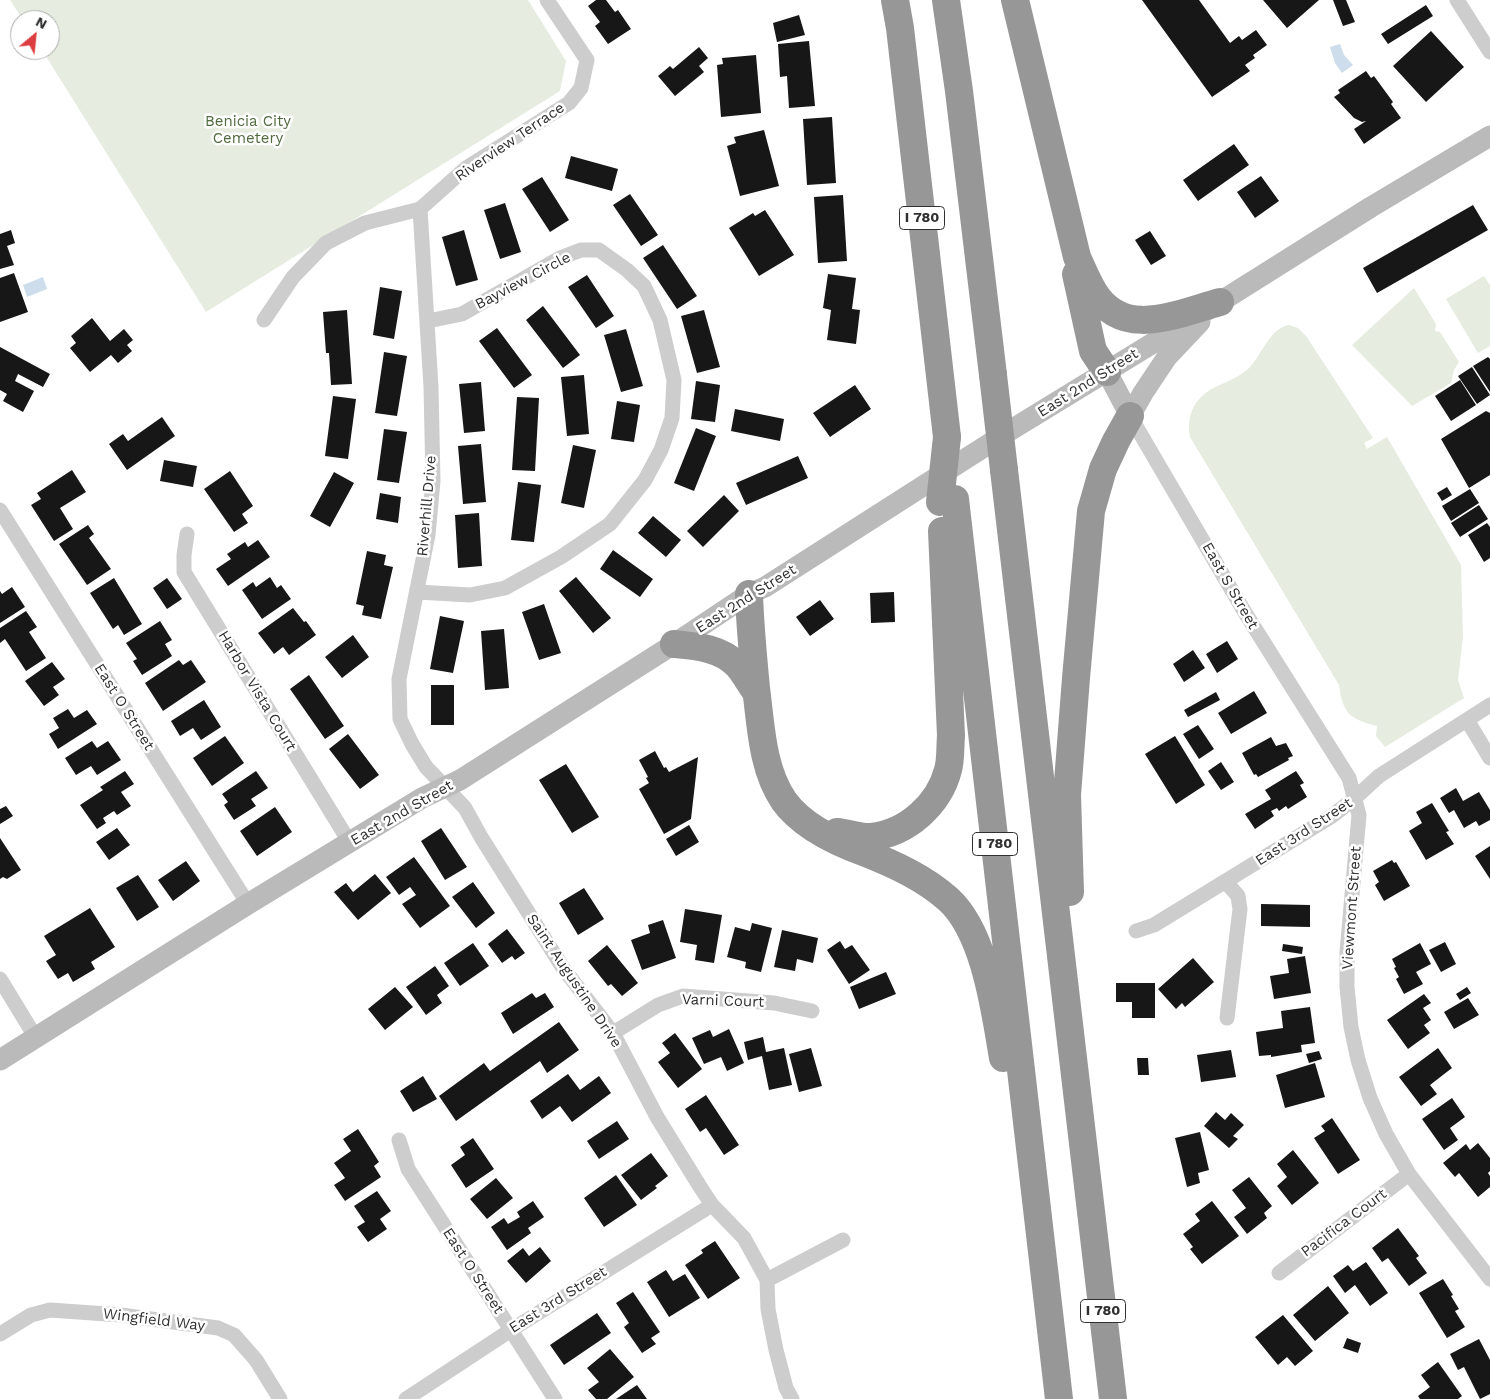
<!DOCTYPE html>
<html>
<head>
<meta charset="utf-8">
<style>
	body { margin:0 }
	#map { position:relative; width:1490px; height:1399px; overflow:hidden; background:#fff; font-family:"Work Sans",sans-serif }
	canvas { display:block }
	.north { position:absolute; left:10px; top:10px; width:50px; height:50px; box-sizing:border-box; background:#fff; border:1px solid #acacac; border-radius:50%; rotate:28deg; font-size:14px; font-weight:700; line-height:20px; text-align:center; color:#303030 }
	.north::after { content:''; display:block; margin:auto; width:18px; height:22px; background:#dc3d40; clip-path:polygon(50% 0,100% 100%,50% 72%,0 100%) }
</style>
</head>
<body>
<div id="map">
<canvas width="1490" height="1399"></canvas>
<div class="north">N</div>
</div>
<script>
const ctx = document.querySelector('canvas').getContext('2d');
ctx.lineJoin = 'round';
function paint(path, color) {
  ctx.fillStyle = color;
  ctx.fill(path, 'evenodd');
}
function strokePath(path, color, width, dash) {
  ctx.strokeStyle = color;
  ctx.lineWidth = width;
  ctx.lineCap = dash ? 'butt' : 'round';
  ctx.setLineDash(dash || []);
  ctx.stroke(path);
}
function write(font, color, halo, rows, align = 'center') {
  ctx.font = font + ' "Work Sans",sans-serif';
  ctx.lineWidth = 5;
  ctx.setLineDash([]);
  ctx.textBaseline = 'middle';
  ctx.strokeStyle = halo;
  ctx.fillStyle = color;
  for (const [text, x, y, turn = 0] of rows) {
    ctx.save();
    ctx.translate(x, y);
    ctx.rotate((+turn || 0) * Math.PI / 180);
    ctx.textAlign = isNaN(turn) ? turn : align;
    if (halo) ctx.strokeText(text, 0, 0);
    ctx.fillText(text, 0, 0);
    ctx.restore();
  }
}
const green = new Path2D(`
	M10,0h518l38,61 -6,30 -354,221 -164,-262h8v-30h-27z
	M1484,276l6,9v61l-12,7 -32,-54z
	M1414,288l22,36 -1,7 5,1 19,30 -5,8 -3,13 -39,23 -60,-61z
	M1289,325l9,3 8,8 67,102 -9,5 3,6 20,-12 74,128 2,72 -5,43 6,18 -79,49 -9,-11 1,-10c-28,-7 -34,-13 -38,-41l-149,-248c-3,-14 0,-29 11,-40 13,-13 36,-16 49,-30 12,-13 20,-39 39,-42z`);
const water = new Path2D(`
	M1340,44l4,11 9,10 -11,8 -7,-10 -5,-16z
	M43,277l4,12 -20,8 -4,-12z`);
const building = new Path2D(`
	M596,0h10l9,12 3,-2 13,19 -23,15 -13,-18 5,-4 -12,-16z
	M1142,0h57l31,43 9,-7 3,4 14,-10 11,15 -14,10 2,3 -10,7 5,6 -38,26z
	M1263,0h56l-32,28z
	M1333,0h13l9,22 -12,4z
	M1426,5l7,11 -45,28 -7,-10z
	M799,15l6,20 -28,7 -4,-19z
	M1431,31l33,36 -38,35 -33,-36z
	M809,41l6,65 -26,2 -2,-32 -7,1 -2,-33z
	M699,47l9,11 -9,8 5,6 -29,24 -17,-20 12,-10 3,3z
	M756,55l5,58 -40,4 -4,-52 6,-1 -1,-6z
	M1366,71l5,7 3,-2 19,26 -2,2 10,14 -37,26 -10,-15 12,-8 -4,1 -8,-4 -20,-21 6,-4 -2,-3z
	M832,117l4,66 -29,2 -4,-66z
	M764,130l15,56 -39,10 -13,-50 9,-3 -2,-6z
	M1234,144l15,21 -51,36 -15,-21z
	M571,156l47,13 -6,22 -47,-13z
	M1261,176l18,25 -24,17 -18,-26z
	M542,177l27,43 -19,12 -28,-43z
	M630,194l28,41 -17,11 -28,-41z
	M843,195l4,66 -29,2 -4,-66z
	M505,203l16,49 -21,7 -16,-49z
	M1473,205l15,25 -111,63 -14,-25z
	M765,210l29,45 -35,21 -30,-48 24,-15 2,3z
	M11,230l4,13 -8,3 7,19 -14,4v-35z
	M464,230l14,50 -22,6 -14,-49z
	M1150,231l16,25 -15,9 -16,-25z
	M663,245l34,51 -20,13 -34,-51z
	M14,273l14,39 -28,10v-44z
	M828,274l28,4 -4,31 8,1 -4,34 -29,-4 4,-30 -8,-2z
	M587,275l27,41 -18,12 -28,-41z
	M380,287l22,4 -8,48 -21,-4z
	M543,306l37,49 -17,13 -37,-48z
	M347,310l5,74 -21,1 -2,-32h-3l-3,-41z
	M704,310l16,57 -23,6 -16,-57z
	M92,318l18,23 14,-12 9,11 -6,5 5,6 -14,12 -7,-8 -21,17 -20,-24 6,-5 -5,-7z
	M497,328l35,47 -18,13 -35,-47z
	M626,329l17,57 -22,6 -17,-57z
	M0,347l50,27 -7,13 -25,-13 -3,7 19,10 -11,21 -20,-11 4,-7 -7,-4z
	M384,352l23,4 -10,60 -22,-3z
	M1488,357l2,2v33l-17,-26z
	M1472,367l18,28 -13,9 -19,-28z
	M584,375l5,59 -22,2 -6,-59z
	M1460,380l16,25 -25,16 -16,-25z
	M696,381l24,4 -5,37 -24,-3z
	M481,382l4,49 -21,2 -5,-49z
	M855,385l16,24 -41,28 -17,-24z
	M333,396l23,3 -8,60 -23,-3z
	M517,397l22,1 -4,73 -23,-1z
	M617,401l23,4 -6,37 -23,-3z
	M735,409l49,10 -4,22 -49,-10z
	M1486,411l4,2v62l-21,13 -28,-49z
	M162,417l13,19 -48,34 -18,-26 14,-10 5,7z
	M696,428l20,8 -22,55 -20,-8z
	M384,429l23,3 -8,51 -22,-3z
	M481,444l5,58 -23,2 -5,-58z
	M573,445l23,5 -12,58 -23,-5z
	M798,456l10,22 -62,27 -10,-22z
	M164,460l33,6 -4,21 -33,-6z
	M72,470l14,22 -26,16 13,21 -19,12 -23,-36 10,-6 -4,-6z
	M230,471l23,35 -11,8 6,9 -14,9 -30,-43z
	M334,472l20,11 -24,44 -20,-11z
	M518,482l23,3 -7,57 -23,-2z
	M1447,487l5,8 -10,6 -5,-8z
	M1470,489l9,14 -28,18 -9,-15z
	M380,493l21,4 -3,26 -22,-4z
	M724,495l15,16 -36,36 -16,-16z
	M1479,505l9,14 -28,18 -9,-14z
	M479,513l3,53 -24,2 -3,-53z
	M653,516l28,24 -15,17 -28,-24z
	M1487,523l3,4v31l-6,4 -16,-27z
	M88,525l6,9 -5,4 22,31 -24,16 -28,-41z
	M258,540l12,17 -42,29 -12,-17 15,-10 -4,-5 18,-12 3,5z
	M613,550l40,29 -13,18 -40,-28z
	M367,551l19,4 -2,10 9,2 -12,52 -19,-4 2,-9 -8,-2z
	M270,577l7,11 4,-3 10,14 -29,20 -20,-29 11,-8 3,5z
	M576,577l35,41 -18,15 -34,-42z
	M114,578l28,46 -18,11 -6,-10 -5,4 -23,-36z
	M167,578l15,21 -15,10 -14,-21z
	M12,587l13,20 -25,16v-32l2,3z
	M894,592l1,30 -24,1 -1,-30z
	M820,600l14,19 -24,17 -14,-19z
	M544,604l17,49 -22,7 -17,-48z
	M293,608l11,14 2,-1 10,14 -27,20 -6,-8 -9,7 -16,-21z
	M26,611l11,16 -8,5 17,26 -20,13 -21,-32 -5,4v-15z
	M440,616l24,5 -11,52 -23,-4z
	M160,621l12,19 -7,4 7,12 -30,19 -9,-14 4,-2 -11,-16z
	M504,629l5,59 -24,2 -4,-59z
	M353,635l16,22 -27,21 -17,-21z
	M1227,641l11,18 -21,14 -11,-19z
	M1193,650l12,18 -21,14 -11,-18z
	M179,660l4,5 8,-5 15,22 -43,29 -18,-28z
	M52,662l13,17 -12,8 6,8 -15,11 -19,-25z
	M309,675l35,51 -19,13 -35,-50z
	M431,685h23v40h-23z
	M1254,691l13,22 -36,21 -13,-21z
	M1216,692l4,8 -32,17 -4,-7z
	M204,700l17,27 -20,13 -8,-12 -13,8 -9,-15z
	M68,709l6,9 13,-8 10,14 -39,25 -9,-15 10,-6 -6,-10z
	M1198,725l16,24 -15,10 -16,-25z
	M348,734l31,41 -19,14 -31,-40z
	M225,736l19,27 -32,23 -19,-28z
	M1175,736l30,49 -29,19 -31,-50z
	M1271,737l5,9 10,-3 7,13 -5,2 1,2 -31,17 -2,-3 -2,1 -12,-22z
	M92,741l5,7 11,-7 13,19 -24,15 -6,-9 -15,9 -11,-17z
	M655,751l9,17 2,-1 3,5 29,-15 -7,62 -27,15 -25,-45 10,-6 -3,-5 2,-1 -9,-17z
	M1221,762l13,20 -13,8 -13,-19z
	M566,764l33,53 -27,16 -33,-53z
	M125,771l9,13 -13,8 10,14 -14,9 -3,-4 -11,7 3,5 -9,6 -17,-24 23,-15 -3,-3z
	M256,771l12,17 -17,11 5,7 -22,14 -10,-15 4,-3 -6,-8z
	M1296,771l8,12 -4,2 7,12 -19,12 -2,-3 -7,5 -2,-3 -6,3 3,5 -19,13 -10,-15 26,-15 -6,-9z
	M1456,788l7,13 16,-9 11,18v10l-11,6 -3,-5 -12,7 -10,-18 -5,3 -9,-15z
	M1432,803l17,28 -3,1 8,12 -28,16 -17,-29 13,-8 -6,-11z
	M6,806l7,10 -13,8v-15z
	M275,807l17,25 -35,24 -17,-25z
	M689,825l10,17 -23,14 -10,-17z
	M117,828l13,17 -21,15 -13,-18z
	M441,828l26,39 -22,13 -24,-39z
	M0,838l21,32 -14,9 -4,-2 -3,2z
	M1490,846v33l-15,-23z
	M414,857l36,49 -30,22 -18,-24 14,-9 -6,-8 -11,8 -13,-18z
	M1392,860l2,3 2,-1 14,24 -26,15 -9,-16 4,-3 -6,-11z
	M186,861l14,20 -27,20 -15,-21z
	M375,874l16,19 -33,27 -24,-28 12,-9 7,9z
	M138,875l21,32 -22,14 -21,-33z
	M473,882l22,31 -19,15 -24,-31z
	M584,888l20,31 -26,16 -19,-32z
	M1261,904l49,1v22l-49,-1z
	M90,908l25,39 -24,15 4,7 -22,13 -5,-9 -10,6 -12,-18 10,-6 -12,-19z
	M685,909l37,6 -8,48 -19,-3 2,-15 -17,-3z
	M663,920l13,38 -34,12 -11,-30 19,-7 -2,-8z
	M752,923l20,5 -11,44 -16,-4 1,-6 -19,-5 8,-30 15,4z
	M507,929l18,24 -10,7 -3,-4 -10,7 -14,-19z
	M782,930l36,8 -5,25 -16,-4 -2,12 -21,-4z
	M840,941l5,8 7,-4 18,25 -21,14 -22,-34z
	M1445,942l11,22 -15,8 -12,-22z
	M473,943l16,23 -29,20 -16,-23z
	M1420,943l11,21 -15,8 7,12 -19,10 -8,-15 3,-2 -5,-9 2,-1 -4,-8z
	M1283,944l20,3 -1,7 -20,-3z
	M607,945l31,38 -16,13 -11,-12 -3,2 -20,-25z
	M1305,956l6,37 -37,6 -4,-23 19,-3 -2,-14z
	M1193,958l21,24 -29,25 -3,-4 -6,6 -18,-20z
	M435,966l14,20 -12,9 5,8 -16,12 -20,-28z
	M886,972l10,22 -37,15 -9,-22z
	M1116,983h39v35h-23v-16h-16z
	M395,987l18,20 -28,23 -17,-21z
	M1467,987l4,6 -11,7 -4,-6z
	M532,993l4,5 9,-5 9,14 -41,27 -12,-21z
	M1424,994l7,9 -8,5 8,12 -7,5 6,8 -22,16 -21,-29z
	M1468,998l11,17 -25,14 -10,-17z
	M1310,1007l5,36 -14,2 1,7 -31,5v-2l-12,1 -3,-24 27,-4 -2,-17z
	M559,1022l20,28 -32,23 -7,-12 -84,60 -17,-25 45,-33 6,8z
	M729,1029l15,34 -17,8 -6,-14 -17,7 -12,-26 18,-8 3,7z
	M675,1033l27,36 -24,19 -20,-26 12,-9 -8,-10z
	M763,1037l3,15 18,-4 8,37 -23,5 -7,-34 -14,4 -4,-18z
	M811,1048l11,38 -23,6 -10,-38z
	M1438,1048l14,20 -22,17 7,9 -16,12 -22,-29z
	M1231,1050l5,27 -35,5 -4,-27z
	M1319,1051l3,8 -13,4 -3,-9z
	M1137,1058h11l1,17h-11z
	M1315,1063l10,34 -40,11 -9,-33z
	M568,1074l12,16 19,-14 12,17 -39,29 -12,-16 -18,13 -12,-18z
	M423,1076l14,23 -24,13 -13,-21z
	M706,1095l33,50 -15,10 -18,-27 -6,4 -15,-23z
	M1452,1098l13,19 -15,11 8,12 -14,10 -22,-31z
	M1216,1112l9,8 6,-7 13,12 -11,11 5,3 -9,9 -25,-22z
	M1332,1118l28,42 -22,14 -24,-36 11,-7 -4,-5z
	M617,1121l12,18 -30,20 -12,-18z
	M358,1129l21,33 -5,4 7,11 -36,24 -11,-16 11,-7 -11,-15 17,-12 -8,-12z
	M1200,1132l9,38 -11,3 2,10 -13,4 -12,-49z
	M473,1138l21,31 -28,19 -15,-23 14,-10 -5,-8z
	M1478,1143l12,15v13l-2,2 2,3v11l-12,10 -19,-24 -4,4 -12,-14 23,-19 4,6z
	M1293,1150l26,33 -27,22 -15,-19 10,-9 -10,-13z
	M651,1153l17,23 -13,10 2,2 -16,12 -20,-25z
	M616,1175l21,30 -33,22 -20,-29z
	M1249,1177l23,29 -8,7 3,5 -20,16 -13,-17 12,-9 -14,-18z
	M496,1178l17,20 -26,21 -17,-20z
	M377,1191l14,20 -11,8 7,10 -19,13 -11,-15 8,-5 -11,-16z
	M533,1201l11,16 -16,11 3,5 -24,17 -16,-23 13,-9 4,6 12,-7 -3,-5z
	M1212,1201l27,35 -37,28 -12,-15 3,-2 -10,-13 17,-13 -5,-7z
	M1398,1228l21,28 -3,2 11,15 -18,13 -21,-28 -6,4 -10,-14z
	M715,1241l25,37 -32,21 -23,-34 18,-12 -2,-3z
	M540,1247l11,14 -25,22 -19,-22 16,-13 6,8z
	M1366,1262l22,31 -18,13 -15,-21 -10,8 -12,-17 15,-11 5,6z
	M666,1270l7,11 12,-7 15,24 -31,19 -22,-35z
	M1443,1279l10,16 -2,1 8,13 -4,2 10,16 -18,11 -28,-45z
	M1328,1286l21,27 -34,28 -22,-26z
	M633,1292l27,40 -9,6 5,6 -14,9 -18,-26 5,-4 -13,-20z
	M597,1313l14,20 -47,32 -14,-20z
	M1283,1315l30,36 -18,15 -8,-9 -9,8 -23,-28z
	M1347,1338l14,5 -3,10 -15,-5z
	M1479,1339l11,21v34l-10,5 -16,-32 -6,3 -8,-16z
	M610,1349l24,28 -27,22h-11l-8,-9 11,-8 -12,-14z
	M1438,1362l24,34 -4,3h-38l-2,-3 12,-9 -9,-12z
	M637,1385l10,14h-31z`);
const minor = new Path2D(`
	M1457,0l33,52
	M420,209l11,178 2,94 -5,54 -29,144 1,40 12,25 14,23 39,41 16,29 82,131 50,65 44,84 42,68 13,20 32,33 23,42 1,29 8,41 10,38 6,11
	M264,320l29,-43 33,-34 39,-20 55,-14 46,-41 103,-65 12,-15 6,-28 -40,-60
	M1130,416l114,195 105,167 10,37 -12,137v35l4,40 7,33 12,38 16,36 23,40 81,105
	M0,510l248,394
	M187,534l-3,21v17l166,271
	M417,592l53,3 35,-7 56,-31 49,-33 35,-44 16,-30 11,-32 2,-38 -14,-60 -16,-34 -17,-16 -28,-20h-18l-21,8 -98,56 -34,7
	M1467,720l23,38
	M1226,882l12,14 2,13 -13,109
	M1136,931l18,-6 178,-109 23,-18 24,-22 111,-71
	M0,979l36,59
	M613,1033l45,-28 25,-9 91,7 38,8
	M399,1140l9,29 147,230
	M1279,1273l130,-99
	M767,1280l76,-40
	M0,1334l31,-19 19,-5 71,5 97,13 16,7 22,25 24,39
	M406,1399l105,-69 201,-125`);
const secondary = new Path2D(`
	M1107,372l23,44
	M1130,416l13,-23 24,-36 33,-35
	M0,1060l248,-156 174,-106 38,-18 214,-136 75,-50 16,-7 241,-154 214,-131 151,-95 119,-71`);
const motorway = new Path2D(`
	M895,0l5,28 47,409
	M946,0l13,91 34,284
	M1015,0l62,257c5,11 10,24 17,35 29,48 82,22 126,10
	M1076,274l17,77 14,21
	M1004,470l109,929
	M955,499l104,900
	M749,594c1,32 4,63 7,94 5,38 6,81 28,113 18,25 54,42 82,52 30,12 58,25 82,46 37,33 47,112 55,159
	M674,644c22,2 48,4 64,22 7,8 12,18 18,26
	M837,832c11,1 24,6 34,5 37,-4 68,-33 77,-67 3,-11 2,-23 3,-34l-9,-205
	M1070,892l-3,-97 9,-117 15,-167 12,-42 13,-28 14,-25`);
const motorwayBridge = new Path2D(`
	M993,375l11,95
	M940,502l7,-65`);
const shields = [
	[922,218,45],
	[995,844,45],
	[1103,1311,45]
];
const shieldNames = [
	["I 780",922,218],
	["I 780",995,844],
	["I 780",1103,1311]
];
const parkNames = [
	["Benicia City",248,122],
	["Cemetery",248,139]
];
const streetNames = [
	["Riverview Terrace",510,142,-34],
	["Bayview Circle",523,281,-28],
	["East 2nd Street",1088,383,-32],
	["Riverhill Drive",427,506,-85],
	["East S Street",1230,586,60],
	["East 2nd Street",746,599,-32],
	["Harbor Vista Court",257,691,59],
	["East O Street",124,707,58],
	["East 2nd Street",402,813,-30],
	["East 3rd Street",1304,832,-33],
	["Viewmont Street",1352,908,-86],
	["Saint Augustine Drive",574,981,56],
	["Varni Court",723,1001,2],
	["Pacifica Court",1344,1223,-37],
	["East O Street",473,1271,57],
	["East 3rd Street",558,1300,-32],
	["Wingfield Way",154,1320,7]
];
paint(green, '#e6ecdf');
paint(water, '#cdddeb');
paint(building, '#171717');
strokePath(minor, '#cdcdcd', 15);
strokePath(secondary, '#bababa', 21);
strokePath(motorway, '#979797', 28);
strokePath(motorwayBridge, '#979797', 28);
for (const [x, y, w] of shields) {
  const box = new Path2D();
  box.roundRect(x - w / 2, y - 11.5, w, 23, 4);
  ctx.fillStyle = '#fff';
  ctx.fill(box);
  strokePath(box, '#303030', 1);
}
write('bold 14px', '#303030', null, shieldNames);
write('15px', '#516a3f', '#fff', parkNames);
write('15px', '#303030', '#fff', streetNames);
</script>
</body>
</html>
